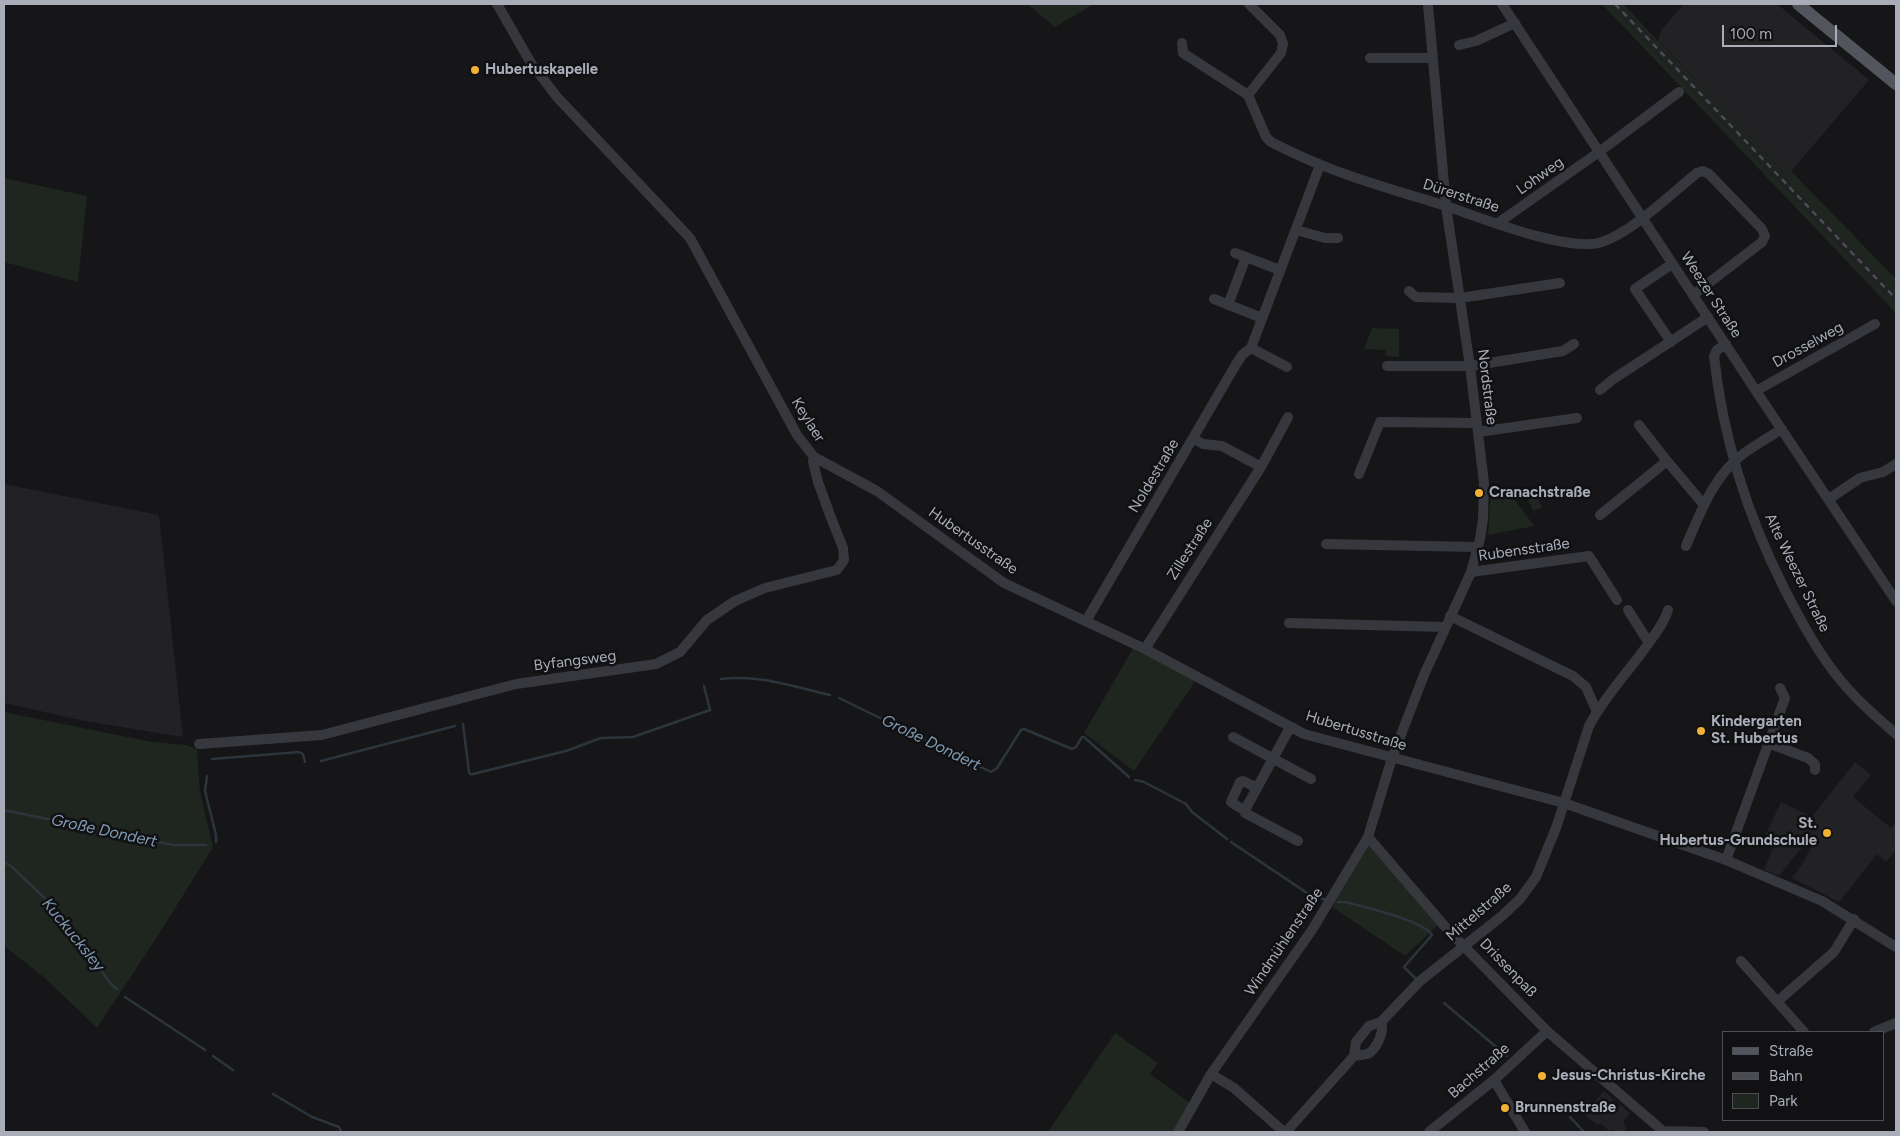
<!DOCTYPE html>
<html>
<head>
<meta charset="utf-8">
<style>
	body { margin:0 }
	#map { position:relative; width:1900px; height:1136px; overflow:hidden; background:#161618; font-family:Figtree,sans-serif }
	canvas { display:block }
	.frame { position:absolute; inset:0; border:5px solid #a8adb8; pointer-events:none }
	.legend { position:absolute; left:1722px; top:1031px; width:162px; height:90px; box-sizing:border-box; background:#111113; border:1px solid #4d4f55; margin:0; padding:6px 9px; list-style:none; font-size:15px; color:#a8adb8 }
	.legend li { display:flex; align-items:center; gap:10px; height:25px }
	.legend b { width:25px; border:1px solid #4d4f55 }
	.scale { position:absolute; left:1722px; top:25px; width:115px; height:22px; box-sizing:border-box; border:2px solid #a8adb8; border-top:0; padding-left:6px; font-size:15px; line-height:18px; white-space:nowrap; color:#a8adb8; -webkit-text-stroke:4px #111113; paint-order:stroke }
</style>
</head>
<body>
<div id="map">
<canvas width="1900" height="1136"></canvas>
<div class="frame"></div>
<ul class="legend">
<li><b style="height:6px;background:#53555c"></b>Straße</li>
<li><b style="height:6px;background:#4a4c52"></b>Bahn</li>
<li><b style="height:14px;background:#1e261f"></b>Park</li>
</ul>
<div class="scale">100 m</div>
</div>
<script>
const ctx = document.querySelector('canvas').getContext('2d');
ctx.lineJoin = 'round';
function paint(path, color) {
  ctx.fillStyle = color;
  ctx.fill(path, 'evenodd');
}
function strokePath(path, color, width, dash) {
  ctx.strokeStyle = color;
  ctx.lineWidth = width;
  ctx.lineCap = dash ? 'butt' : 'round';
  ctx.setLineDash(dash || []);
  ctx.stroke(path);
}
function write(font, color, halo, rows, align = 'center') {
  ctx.font = font + ' Figtree,sans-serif';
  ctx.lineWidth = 5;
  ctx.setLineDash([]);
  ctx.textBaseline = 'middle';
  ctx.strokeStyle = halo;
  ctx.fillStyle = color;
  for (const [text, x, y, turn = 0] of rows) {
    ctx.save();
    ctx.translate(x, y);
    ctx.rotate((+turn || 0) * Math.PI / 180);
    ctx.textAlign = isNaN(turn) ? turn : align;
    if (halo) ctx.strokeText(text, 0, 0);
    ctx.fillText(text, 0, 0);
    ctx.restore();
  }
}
const built = new Path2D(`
	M1609,4h10l277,291v9z
	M1684,4h93l92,76 -82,96 -129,-136 4,-11z
	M4,484l155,31 24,222 -98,-16 -81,-18z
	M1855,762l16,13 -18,22 38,31 3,-3 2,2v23l-10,12 -9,-8 -38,48 -47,-24 9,-12 10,-18 -6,-5 -26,33 -15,-6 11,-27 -11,-5 17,-36 31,15z
	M1604,1091l11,10 -2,-1 -3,6 4,3h3l3,-4 -2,-2 12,10 -7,9 2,1 -1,2 3,3 -3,4h-9l-4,-3 -2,2 -9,-8 -2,2 -19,-14 -4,4 -4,-4 8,-8 3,2 5,-5 7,3z`);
const green = new Path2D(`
	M1027,4h67l-39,23z
	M1602,4h7l287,300v9z
	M1619,4h4l164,172 4,-5 105,108v16z
	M4,178l83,18 -9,86 -74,-20z
	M1372,328l27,1v28l-13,-1 -1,-6 -21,-1z
	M1506,487l28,39 -46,9 3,-47z
	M1533,487l9,20 -9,4 -9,-20z
	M1134,647l59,33 1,3 -60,88 -50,-38z
	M4,712l148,30 34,3 11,4 3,42 13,56 -54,87 -62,94 -52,-50 -41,-32z
	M1369,843l70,81 -34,32 -73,-49z
	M1115,1033l43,30 -8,11 40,29 -13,29h-129z`);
const stream = new Path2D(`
	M721,679c38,-5 73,8 109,16
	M839,698l152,74 6,-4 24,-38 3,-1 48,20 4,-2 6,-10h2l45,40
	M463,724l6,48 1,2h3l93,-23 35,-13 32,-1 77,-27 -6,-24
	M212,759l87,-7 4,2 2,8
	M321,761l134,-35
	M207,776l-2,15 11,44v7
	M1135,780l9,2 42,22 6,8 35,27
	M4,810l169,35h33
	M1231,842l76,51 19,7
	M4,862l7,4 43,41 20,23 36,53 7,6
	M1338,902h7c19,5 77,18 87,33l-28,32 12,12
	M125,997l80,53
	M1444,1003l63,53
	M213,1056l20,14
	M273,1094l39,23 27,10 2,4
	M1570,1117l14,15`);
const minor = new Path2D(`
	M497,4l34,59 26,34 133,141 107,197 17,22 63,34 127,92 141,66 159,85 260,69 162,57 96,41 74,46
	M1502,4l254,387 140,210
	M1182,43l1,10 65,42 18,42 5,5c16,8 32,16 48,22 42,18 87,29 130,43 35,12 120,46 153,35 29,-9 70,-49 95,-69l6,-2 6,3 53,55 3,7 -3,6 -69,53
	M1459,45l17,-4 39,-18
	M1370,58h62
	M1248,95l33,-42 2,-9 -3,-9 -31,-31
	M1498,223l101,-71 80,-60
	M1296,230l29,8h13
	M1235,253l45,17
	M1409,291l7,6 44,1 100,-15
	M1214,299l48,19
	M1228,305l18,-48
	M1671,342l-36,-53 37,-25
	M1726,344l-9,6 -3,6c9,83 32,157 70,232 15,29 30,58 50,84 18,24 40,43 62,62
	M1387,366h83l93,-15 11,-7
	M1287,367l-36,-19 69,-183
	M1600,390l12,-10 96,-63
	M1756,391l119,-67
	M1639,425l28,36
	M1478,432l99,-14
	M1194,439l9,5 19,2 39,21
	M1359,474l21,-52 97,1
	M1829,499l31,-21 23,-6 13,-8
	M1600,515l67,-54 37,44
	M1326,544l151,3
	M1686,546c14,-32 27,-70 57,-92 12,-9 26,-17 39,-25
	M1471,572l118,-16 28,44
	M1628,610l21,33
	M1450,616l123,60 13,11 11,25
	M1086,621l149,-255 7,-11 9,-7
	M1289,623l156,4
	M1145,649l116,-182 27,-50
	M1233,737l78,42
	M1768,743l40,15 7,6v6
	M199,744l123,-9 194,-51 140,-20 24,-12 27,-32 28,-19 30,-13 72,-18 7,-10 -1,-12 -13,-33 -12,-33 -5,-20 1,-5
	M1257,788l-14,-7 -3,1 -9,20 11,7 4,-1 41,-75 5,-6
	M1244,809l1,4 53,28
	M1368,837l80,93 99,101 117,101
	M1726,860l59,-162 -5,-10
	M1741,961l63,71
	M1778,1001l56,-49 20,-33
	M1874,1032l22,-9
	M1354,1056c4,-1 9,-1 13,-2 9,-3 18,-23 14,-32
	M1211,1074l23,14 50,44
	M1494,1080l31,52
	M1663,1131l41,1
	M1178,1132l33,-58 101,-144 56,-93 24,-79 32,-83 47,-103 9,-33 3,-20 1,-36 -14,-117 -24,-160 -18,-202
	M1286,1132l68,-76 2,-14 13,-16 12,-4 39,-41 82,-65 18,-17 16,-22 20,-49 33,-102c17,-32 44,-59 64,-89 6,-8 12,-17 15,-27
	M1429,1132l65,-52 53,-49`);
const major = new Path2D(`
	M1798,4l98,80`);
const rail = new Path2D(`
	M1615,4l281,295`);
const markers = [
	[475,70,5,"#f2b134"],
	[1479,493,5,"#f2b134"],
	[1701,731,5,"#f2b134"],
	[1827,833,5,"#f2b134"],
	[1542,1076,5,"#f2b134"],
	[1505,1108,5,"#f2b134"]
];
const poiNames = [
	["Hubertuskapelle",485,70],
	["Cranachstraße",1489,493],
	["Kindergarten",1711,722],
	["St. Hubertus",1711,739],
	["St.",1817,824,"right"],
	["Hubertus-Grundschule",1817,841,"right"],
	["Jesus-Christus-Kirche",1552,1076],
	["Brunnenstraße",1515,1108]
];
const streetNames = [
	["Lohweg",1540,176,-35],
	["Dürerstraße",1461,196,18],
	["Weezer Straße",1711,295,57],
	["Drosselweg",1808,345,-29],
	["Nordstraße",1487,387,83],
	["Keylaer",808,420,58],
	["Noldestraße",1154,476,-59],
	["Hubertusstraße",973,541,35],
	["Zillestraße",1190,549,-57],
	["Rubensstraße",1524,550,-8],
	["Alte Weezer Straße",1797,573,64],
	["Byfangsweg",575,661,-7],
	["Hubertusstraße",1356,731,17],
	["Mittelstraße",1479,912,-41],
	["Windmühlenstraße",1284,942,-56],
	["Drissenpaß",1508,968,46],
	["Bachstraße",1479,1071,-41]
];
const waterNames = [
	["Große Dondert",931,743,26],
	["Große Dondert",104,831,12],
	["Kuckucksley",73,935,51]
];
paint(built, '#222225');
paint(green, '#1e261f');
strokePath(stream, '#2c353c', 2.5);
strokePath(minor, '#37383d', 10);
strokePath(major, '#53555c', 12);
strokePath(rail, '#4a4c52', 2.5, [6, 5]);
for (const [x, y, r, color] of markers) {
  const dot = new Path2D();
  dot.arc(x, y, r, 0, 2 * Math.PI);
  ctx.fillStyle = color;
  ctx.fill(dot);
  strokePath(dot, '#111113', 2);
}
write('bold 15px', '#a8adb8', '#111113', poiNames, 'left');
write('15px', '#a8adb8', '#111113', streetNames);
write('italic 16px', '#7f9bb3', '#111113', waterNames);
</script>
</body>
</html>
